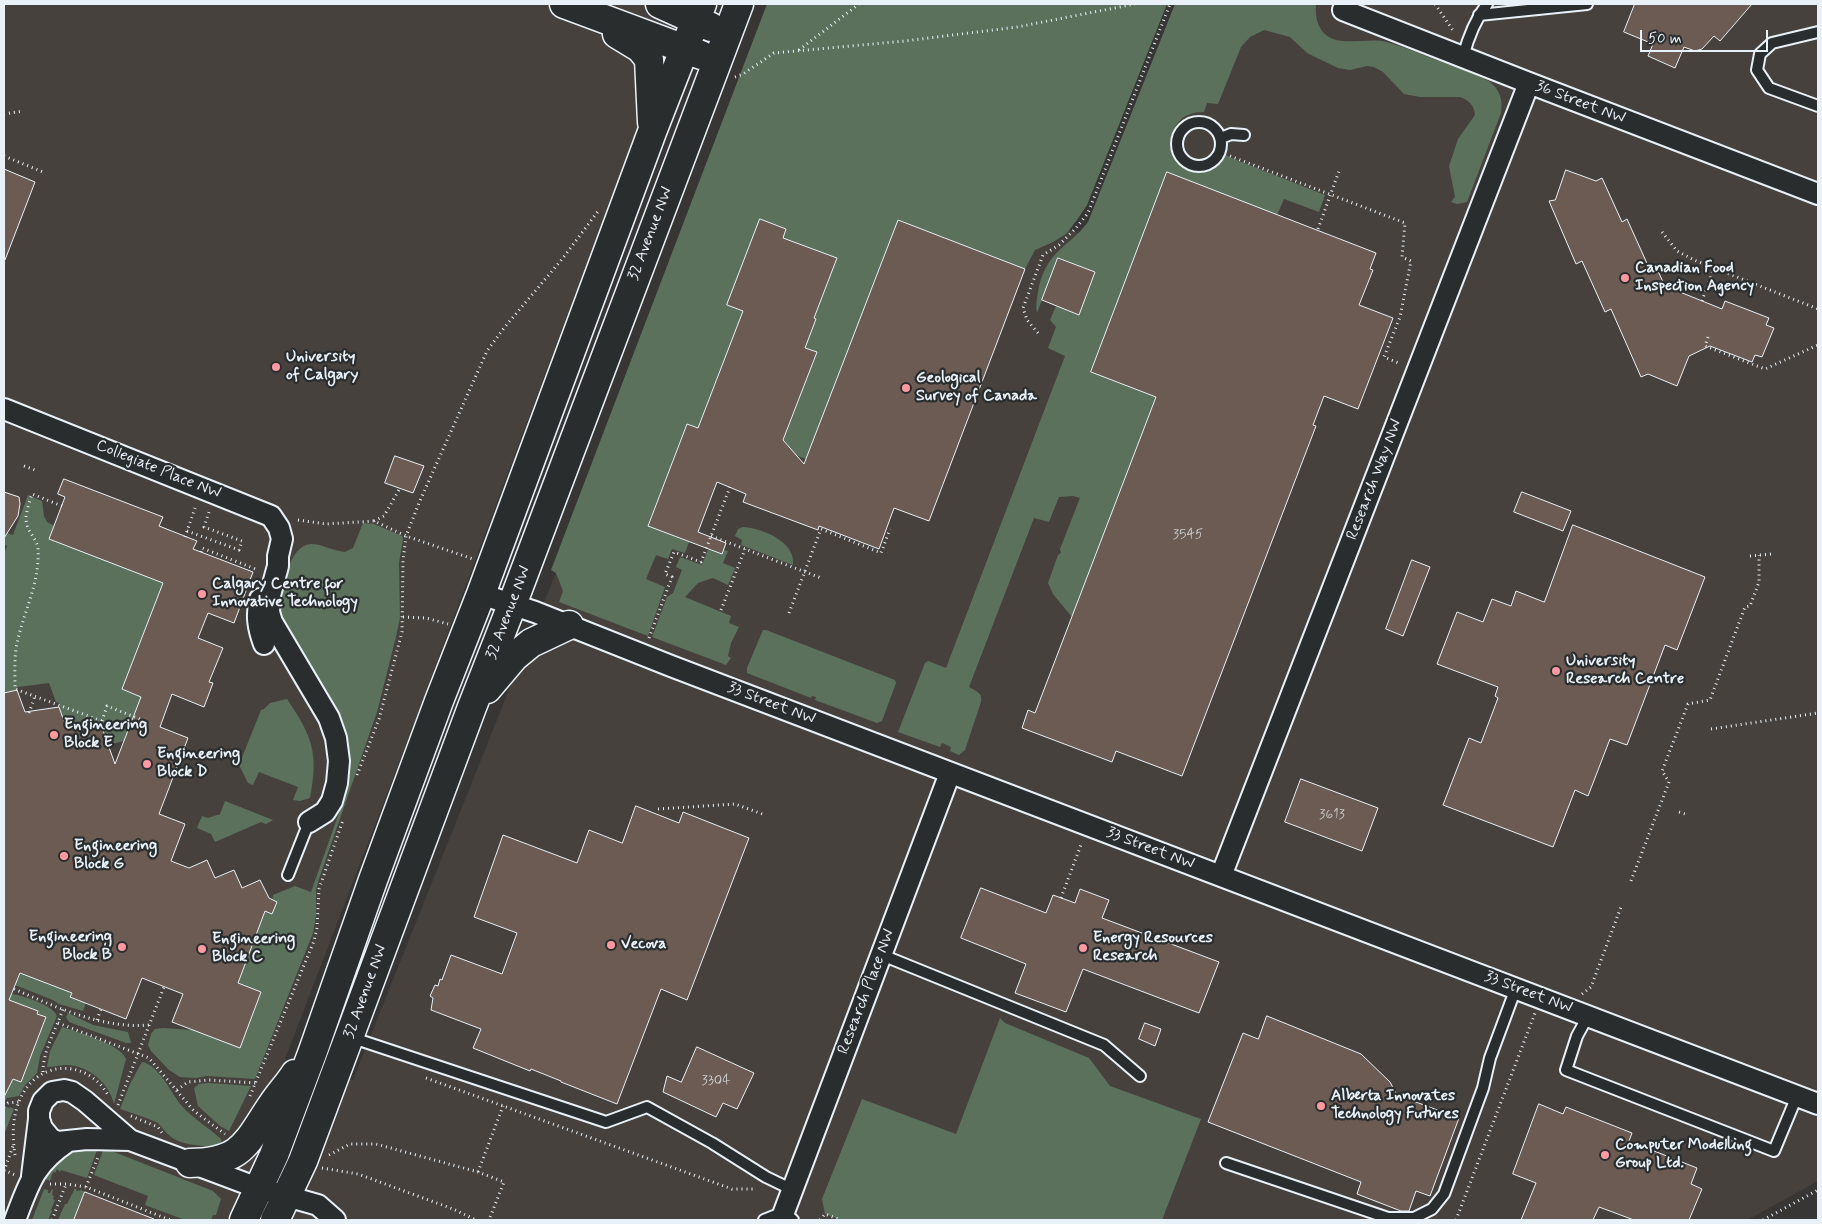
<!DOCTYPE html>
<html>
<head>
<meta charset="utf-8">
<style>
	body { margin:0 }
	#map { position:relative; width:1822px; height:1224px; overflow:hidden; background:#373635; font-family:Mynerve,sans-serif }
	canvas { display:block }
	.frame { position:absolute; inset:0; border:5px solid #e8f1f8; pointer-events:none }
	.scale { position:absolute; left:1640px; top:30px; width:128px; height:22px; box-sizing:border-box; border:2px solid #e8f1f8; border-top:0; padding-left:6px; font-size:15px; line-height:18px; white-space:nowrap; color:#e8f1f8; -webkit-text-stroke:4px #2a2d2e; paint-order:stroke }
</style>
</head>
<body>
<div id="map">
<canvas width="1822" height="1224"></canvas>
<div class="frame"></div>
<div class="scale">50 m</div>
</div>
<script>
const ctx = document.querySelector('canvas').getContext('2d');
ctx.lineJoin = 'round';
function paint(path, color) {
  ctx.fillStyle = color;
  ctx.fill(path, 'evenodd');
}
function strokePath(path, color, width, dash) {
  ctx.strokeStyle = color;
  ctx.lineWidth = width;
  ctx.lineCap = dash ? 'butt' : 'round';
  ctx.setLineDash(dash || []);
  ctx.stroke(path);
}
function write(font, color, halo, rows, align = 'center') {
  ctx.font = font + ' Mynerve,sans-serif';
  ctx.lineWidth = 4.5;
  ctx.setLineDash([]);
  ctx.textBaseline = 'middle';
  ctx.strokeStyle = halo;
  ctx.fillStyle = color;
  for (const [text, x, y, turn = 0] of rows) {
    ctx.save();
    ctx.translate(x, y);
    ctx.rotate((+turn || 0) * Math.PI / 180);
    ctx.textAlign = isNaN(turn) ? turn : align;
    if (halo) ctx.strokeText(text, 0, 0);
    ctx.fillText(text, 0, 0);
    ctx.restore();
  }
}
const built = new Path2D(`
	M4,4h680l-273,727 -126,328 68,21 389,-973 384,144 94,-247h598v1177l-71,39h-1743z`);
const green = new Path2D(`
	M767,4h400l-80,201 -10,15 -11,14 -13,8 -18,8 -10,19 -127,-49 -92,239 -22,-8 3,-7 -4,-3 34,-89 -17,-6 16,-26 -2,-2 22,-59 -53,-21 3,-9 -43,82 -44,114 2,4 -14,-5 -39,101 41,17 -4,11 -13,-4 -4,10 -12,-4 -10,24 19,8 -17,49 -89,-34 4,-11 -7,-18 -5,-3z
	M1175,4h141c-1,14 2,29 17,35 11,5 35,0 49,2 19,4 36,12 54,19 18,6 36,13 53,21 11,9 14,18 12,32l-34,89 -10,2 -6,-2 4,-5 -6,-31 9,-27 17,-24c-1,-10 -6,-15 -15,-18h-40l-16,-3 -21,-22 -9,-5 -7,-1 -17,4 -12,-2 -31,-15 -17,-16 -26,-7 -14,7 -9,10 -23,57 -11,-1 -3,9c-11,0 -21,3 -27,12 -23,32 24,65 49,31l3,2 96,38 -6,17 -35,-13 -7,16 -110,-42 -76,198 65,26 -84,220 -19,-23 -5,-11 10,-28 3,-2 -1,-4 20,-51 -7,-2 -14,1 -10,25 -15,-4 -65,169c7,4 14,6 12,15l-16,48 -6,5 -9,-4 1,-4 -9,-4 -2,4 -42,-15 27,-69 3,-2 18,7 119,-312 -17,-8 8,-21 -6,-7 6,-14 23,8 16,-42 -37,-14 -21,55c-2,-8 1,-19 2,-27 10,-37 28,-37 49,-64z
	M28,495l14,6 2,15 3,6 116,61 -41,106 36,15 -34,37 -16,4 -41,-16 -8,-22 1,-4 -4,-1 -7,-19 -31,4 -1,3 -13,3v-138l3,-9 -3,-2v-12l9,3z
	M363,523l11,1 28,12 1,3 -4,24 1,55 -5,23 -18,71 -58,167 -3,11v26l-3,17 -58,146 -48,-3 -11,2 -16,-1 -11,-7 -18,-19 -3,-6 3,-11 4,-5 8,-1 31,2 46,17 21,-55 -23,-9 27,-72 6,2 2,-18 22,-9 16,6 29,-82 7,-28 -70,-173c3,-18 12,-64 34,-65 11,0 22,7 34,8l8,-4z
	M743,527c18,1 53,14 50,38l-52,-20 1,-5 -7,-4 3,-7z
	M712,539l14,5 -2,6 4,1 -5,12 12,5 -7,17 -15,-7 -15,5 -13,14 46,19 -2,7 10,4 -8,16 -3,13 3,2 -5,7 -74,-28 15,-40 6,-4 9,-23 -6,-3 4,-10 22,8z
	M763,630h3l129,50 1,3 -14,38 -5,2 -62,-23 1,-3 -4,-1 -1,2 -64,-25v-5z
	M287,699c25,37 32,54 23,99l-10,3 -7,-1 5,-13 -39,-15 -6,13 -5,-2 -9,-18 22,-55 3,-1 6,-6z
	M225,801l48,19 -7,4 -5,-2 -46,20 -4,-8 -14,-6 5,-12 6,2 12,-4z
	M21,973l51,20 -2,4 16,6 -3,8 -24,-7 -6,-4 -38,-15z
	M12,994c12,2 41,11 45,22l-17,40 -3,17 -12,12 -6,11 -12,2 -3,4v-24l8,3 1,-2 25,-67 -29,-12z
	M68,1013l25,12 35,7 3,11h-5l-57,-21 -3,-5z
	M1000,1018l5,5 84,35 21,28 91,33 -39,101h-321l-16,-6 -3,-15 40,-100 94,35z
	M62,1027c15,5 59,17 64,32l-12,45c-5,-21 -25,-38 -47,-39 -6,0 -13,2 -20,2l3,-16z
	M142,1062c17,3 29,31 39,43 11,13 27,22 40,34l1,5c-14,4 -40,2 -52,-8 -6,-4 -8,-11 -14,-14 -11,-5 -24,-9 -36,-13l10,-25z
	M209,1083l42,3 -22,45 -9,-5 -22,-20 -4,-18 5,-4z
	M6,1107l4,1v-1l4,2 -10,26v-24z
	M98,1147l-11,31 -26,-8 -1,2 -3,-3 -2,4 -2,-1 -3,9 -7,-3 4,-9 24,-19z
	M104,1148l109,43 8,8 -5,16h-3l-2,5h-26l-40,-15 3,-9 -54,-21z
	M75,1188l2,3 4,-1 4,2 -11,28h-16l7,-16h2z
	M44,1189l4,1v3h2l2,-4 1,1 -1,5 2,1 -1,3 2,1 -4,10 1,1 -4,9h-16z`);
const building = new Path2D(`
	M1635,4h117l-32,37 -6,-5 -12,13 -7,2 -11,-4 -9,21 -27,-12 5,-12 -29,-12z
	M4,169l31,13 -30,78h-1z
	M1566,170l30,11 6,-3 20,44 5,-3 23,51 6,-3 9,19 57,23 3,-8 44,17 -3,7 8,3 -12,29 -7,-2 -3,7 -42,-16 -21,10 -12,30 -29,-12 -7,3 -30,-68 -6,3 -23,-51 -6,3 -27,-63 6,-1z
	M1167,172l209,81 -6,16 3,1 -14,35 34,13 -35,91 -34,-13 -11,29 3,1 -134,350 -66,-25 -4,11 -90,-34 6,-18 7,3 121,-316 -65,-25z
	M760,219l26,10 -3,9 54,20 -23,60 2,1 -11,29 12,4 -34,88 21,24 94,-244 127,49 -96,252 -35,-13 -15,41 -60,-23 -1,4 -75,-28 3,-8 -29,-12 -19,50 28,11 -4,11 -74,-28 39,-102 11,4 45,-117 -16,-6z
	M1058,258l37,14 -16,43 -37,-15z
	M395,456l29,10 -11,27 -28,-10z
	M64,479l99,38 -4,9 38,15 -4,8 60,23 -19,51 -26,-10 -10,25 25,10 -14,34 4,1 -9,24 -32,-13 -12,33 28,11 -29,76 26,10 -14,37 18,7 18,-8 8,18 19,-8 8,18 18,-8 9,18 8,4 -5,12 -7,-3 -27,72 23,9 -21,56 -68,-26 11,-28 -41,-16 -16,41 -56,-22 2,-4 -52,-20 -11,27 29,11 -1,3 9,3 -25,65 -8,-3 -9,18v-404l13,-3 8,22 34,-5 7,20 34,-5 15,42 26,-67 -19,-8 41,-106 -114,-44 16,-42 -7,-3z
	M4,492l15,5 1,7 -2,12 -14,22z
	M1522,492l49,19 -8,20 -49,-19z
	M1573,525l132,52 -28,73 -12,-5 -38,100 -17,-6 -22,57 -13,-6 -22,57 -110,-42 26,-67 12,5 17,-45 -3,-2 3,-9 -61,-23 20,-52 26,10 9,-23 19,7 5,-15 28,11z
	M1412,560l18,7 -27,69 -17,-7z
	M1301,779l77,29 -16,43 -77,-29z
	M636,806l43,17 4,-11 66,26 -62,162 -26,-11 -44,115 -56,-22v-1l-30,-12 -1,2 -57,-23 8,-19 -50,-19 2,-12 -3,-2 5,-11 3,1 2,-7 2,1 9,-25 51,19 15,-41 -43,-16 29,-82 74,28 12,-33 33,13z
	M981,888l65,25 7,-18 22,8 5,-14 29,11 -7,18 117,44 -20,51 -116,-44 -17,43 -51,-19 11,-29 -65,-26z
	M1267,1016l94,38 29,28 7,13 62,23 -29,78 -14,-5 -7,20h-8l-44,-17 4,-12 -153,-60 35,-89 15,6z
	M1145,1023l16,6 -6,17 -16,-7z
	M697,1047l57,26 -17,36 -14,-6 -7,14 -53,-25 4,-16 14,6z
	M1539,1104l24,10 3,-7 66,26 -3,8 68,27 -6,16 11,5 -13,31h-55l-35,-13 -6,13h-72l15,-37 -23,-9z
	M85,1192l69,27v1h-80z`);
const path = new Path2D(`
	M1435,4l19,28
	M799,50l60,-46
	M735,77l8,-3 31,-21 131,-12 112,-14 118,-23
	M4,114l19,-3
	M4,156l39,16
	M1230,156l175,67 -3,34 9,4 -11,56 -16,40 17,7
	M1318,229l21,-58
	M1662,232l15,19 17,9 124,49
	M1702,301l12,-33
	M1038,333l-11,-13 -4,-12 20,-53 16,-10 17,-17 12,-15 82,-209
	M1708,337l-3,9 60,23 53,-24
	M24,466l14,5
	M62,506l-30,-12c-3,10 -9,24 -4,34 3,7 9,12 10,21 2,33 -14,62 -21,94 -3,15 -2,31 -2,46l87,32 8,23
	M298,520l28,4 48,-3 32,15 67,23
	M374,521l10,-5 16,-28
	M187,531l52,19 3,-9 -38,-14 5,-15
	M711,536l110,42
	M185,537l10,-29
	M201,552l1,-4 56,22
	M1750,556l22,-2
	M721,610l24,-61
	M789,613l32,-84 60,24 9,-24
	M403,617l23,1 22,6
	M649,638l23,-61 -7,-3 9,-22 27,10 29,-75
	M29,713l6,-17
	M102,721l5,-15 40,16
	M1711,729l107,-16
	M357,775l22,-56 23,-87 1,-71 3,-25 13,-33 68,-152 17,-23 59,-70 36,-48
	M658,809l77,-5 30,11
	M1679,812l9,3
	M1631,881l38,-99 -7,-11 26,-67 22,-4 35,-93 5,-1 9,-24v-27
	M1061,898l21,-56
	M14,989c42,18 88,40 135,36
	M1582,994l9,-7 30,-80
	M97,1020l4,-11
	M58,1023l91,35 45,53 31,23
	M43,1072c0,-22 13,-42 20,-63
	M426,1078l306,111h24
	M177,1090l11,-8 21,-2 47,3
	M250,1096l64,-155 3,-13 2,-39 24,-69
	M118,1105l46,-118
	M4,1107l4,-4 11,-1
	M131,1116l27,11 4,6
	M15,1155c-3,-20 -3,-41 7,-60 19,-36 66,-35 86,0
	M329,1155l21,-11h26l102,28 26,10 -15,38
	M322,1168l36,6 95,35 23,11
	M4,1170l11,5
	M4,1171l9,-25
	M478,1172l25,-66
	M50,1184h16l20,3 84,33
	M86,1187l12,-30
	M52,1220l14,-36
	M820,1220l5,-6 16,6
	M1456,1220l79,-207
	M1763,1220l55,-30`);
const lane = new Path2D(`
	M1479,15l108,-11
	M1818,32l-46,11 -12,11 -3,16 12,18 49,18
	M1463,57c5,-19 12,-37 24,-53
	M1177 144a22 22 0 1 1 44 0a22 22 0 1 1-44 0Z
	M1221,138l10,-4 13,1
	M288,875l21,-53
	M882,955l222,90 36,31
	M1588,1016l-11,20 -11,34 208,81 23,-55
	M350,1037l256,85 41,-15 65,36 54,34 27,13
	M1226,1163l162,55h26l18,-9 12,-15 39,-106 7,-30 26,-70
	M764,1220l20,-8 9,8`);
const street = new Path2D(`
	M1343,10l186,73 289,111
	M4,409l267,107 8,12 3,11 -4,17v10l-8,29 -1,17 3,10 57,96 7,20 3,23 -2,22 -5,18 -7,11 -16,10
	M481,594l54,18 136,54 1147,438
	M260,599c-4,16 -2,29 4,45
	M1221,876l308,-793
	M130,1140l-45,-39 -13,-9 -8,-2 -12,2 -9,9 -4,10v8l3,9 9,11 7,3 29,-3 43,1 128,48 60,17 17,15
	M32,1176l7,-57
	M784,1212l166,-439
	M15,1220c14,-36 18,-55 52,-78`);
const secondary = new Path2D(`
	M564,4l137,51
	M660,4l51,23
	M617,34l23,14 9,11 3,63
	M487,689l27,-32 17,-14 38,-18
	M190,1163c53,-1 56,-20 82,-58 7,-11 16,-20 23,-31
	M244,1220l30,-65 39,-104 60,-171 66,-179 42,-107 171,-462 50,-128
	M275,1220l28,-59 169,-454 40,-102 227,-601`);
const markers = [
	[1625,278,5,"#ff9aa2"],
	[276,367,5,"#ff9aa2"],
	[906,388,5,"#ff9aa2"],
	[202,594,5,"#ff9aa2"],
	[1556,671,5,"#ff9aa2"],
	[54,735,5,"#ff9aa2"],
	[147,764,5,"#ff9aa2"],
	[64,856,5,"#ff9aa2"],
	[611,945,5,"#ff9aa2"],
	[122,947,5,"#ff9aa2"],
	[1083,948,5,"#ff9aa2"],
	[202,949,5,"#ff9aa2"],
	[1321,1106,5,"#ff9aa2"],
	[1605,1155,5,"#ff9aa2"]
];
const numberNames = [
	["3545",1188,535],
	["3613",1332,815],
	["3304",716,1081]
];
const streetNames = [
	["36 Street NW",1580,103,21],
	["32 Avenue NW",651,234,-69],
	["Collegiate Place NW",158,470,22],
	["Research Way NW",1375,480,-69],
	["32 Avenue NW",509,613,-69],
	["33 Street NW",771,704,21],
	["33 Street NW",1150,849,21],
	["32 Avenue NW",366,992,-70],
	["Research Place NW",867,992,-69],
	["33 Street NW",1528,993,21]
];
const poiNames = [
	["Canadian Food",1635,269],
	["Inspection Agency",1635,287],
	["University",286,358],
	["of Calgary",286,376],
	["Geological",916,379],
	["Survey of Canada",916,397],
	["Calgary Centre for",212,585],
	["Innovative Technology",212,603],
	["University",1566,662],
	["Research Centre",1566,680],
	["Engineering",64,726],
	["Block E",64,744],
	["Engineering",157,755],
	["Block D",157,773],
	["Engineering",74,847],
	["Block G",74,865],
	["Engineering",112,938,"right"],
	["Block B",112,956,"right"],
	["Energy Resources",1093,939],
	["Research",1093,957],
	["Engineering",212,940],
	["Block C",212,958],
	["Vecova",621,945],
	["Alberta Innovates",1331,1097],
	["Technology Futures",1331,1115],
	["Computer Modelling",1615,1146],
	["Group Ltd.",1615,1164]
];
paint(built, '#47413e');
paint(green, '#5b715c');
paint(building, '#6b5b52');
strokePath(building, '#e8f1f8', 1);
strokePath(lane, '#e8f1f8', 14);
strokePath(street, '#e8f1f8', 24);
strokePath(secondary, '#e8f1f8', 31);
strokePath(path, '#e8f1f8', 3, [1, 4]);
strokePath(lane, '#2a2d2e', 10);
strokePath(street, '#2a2d2e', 20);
strokePath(secondary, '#2a2d2e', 28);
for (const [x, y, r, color] of markers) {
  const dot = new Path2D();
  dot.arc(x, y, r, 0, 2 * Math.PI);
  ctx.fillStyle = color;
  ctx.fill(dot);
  strokePath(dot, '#2a2d2e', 2);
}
write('14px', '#c9ccce', null, numberNames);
write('16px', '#e8f1f8', '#2a2d2e', streetNames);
write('bold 16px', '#e8f1f8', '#2a2d2e', poiNames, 'left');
</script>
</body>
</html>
